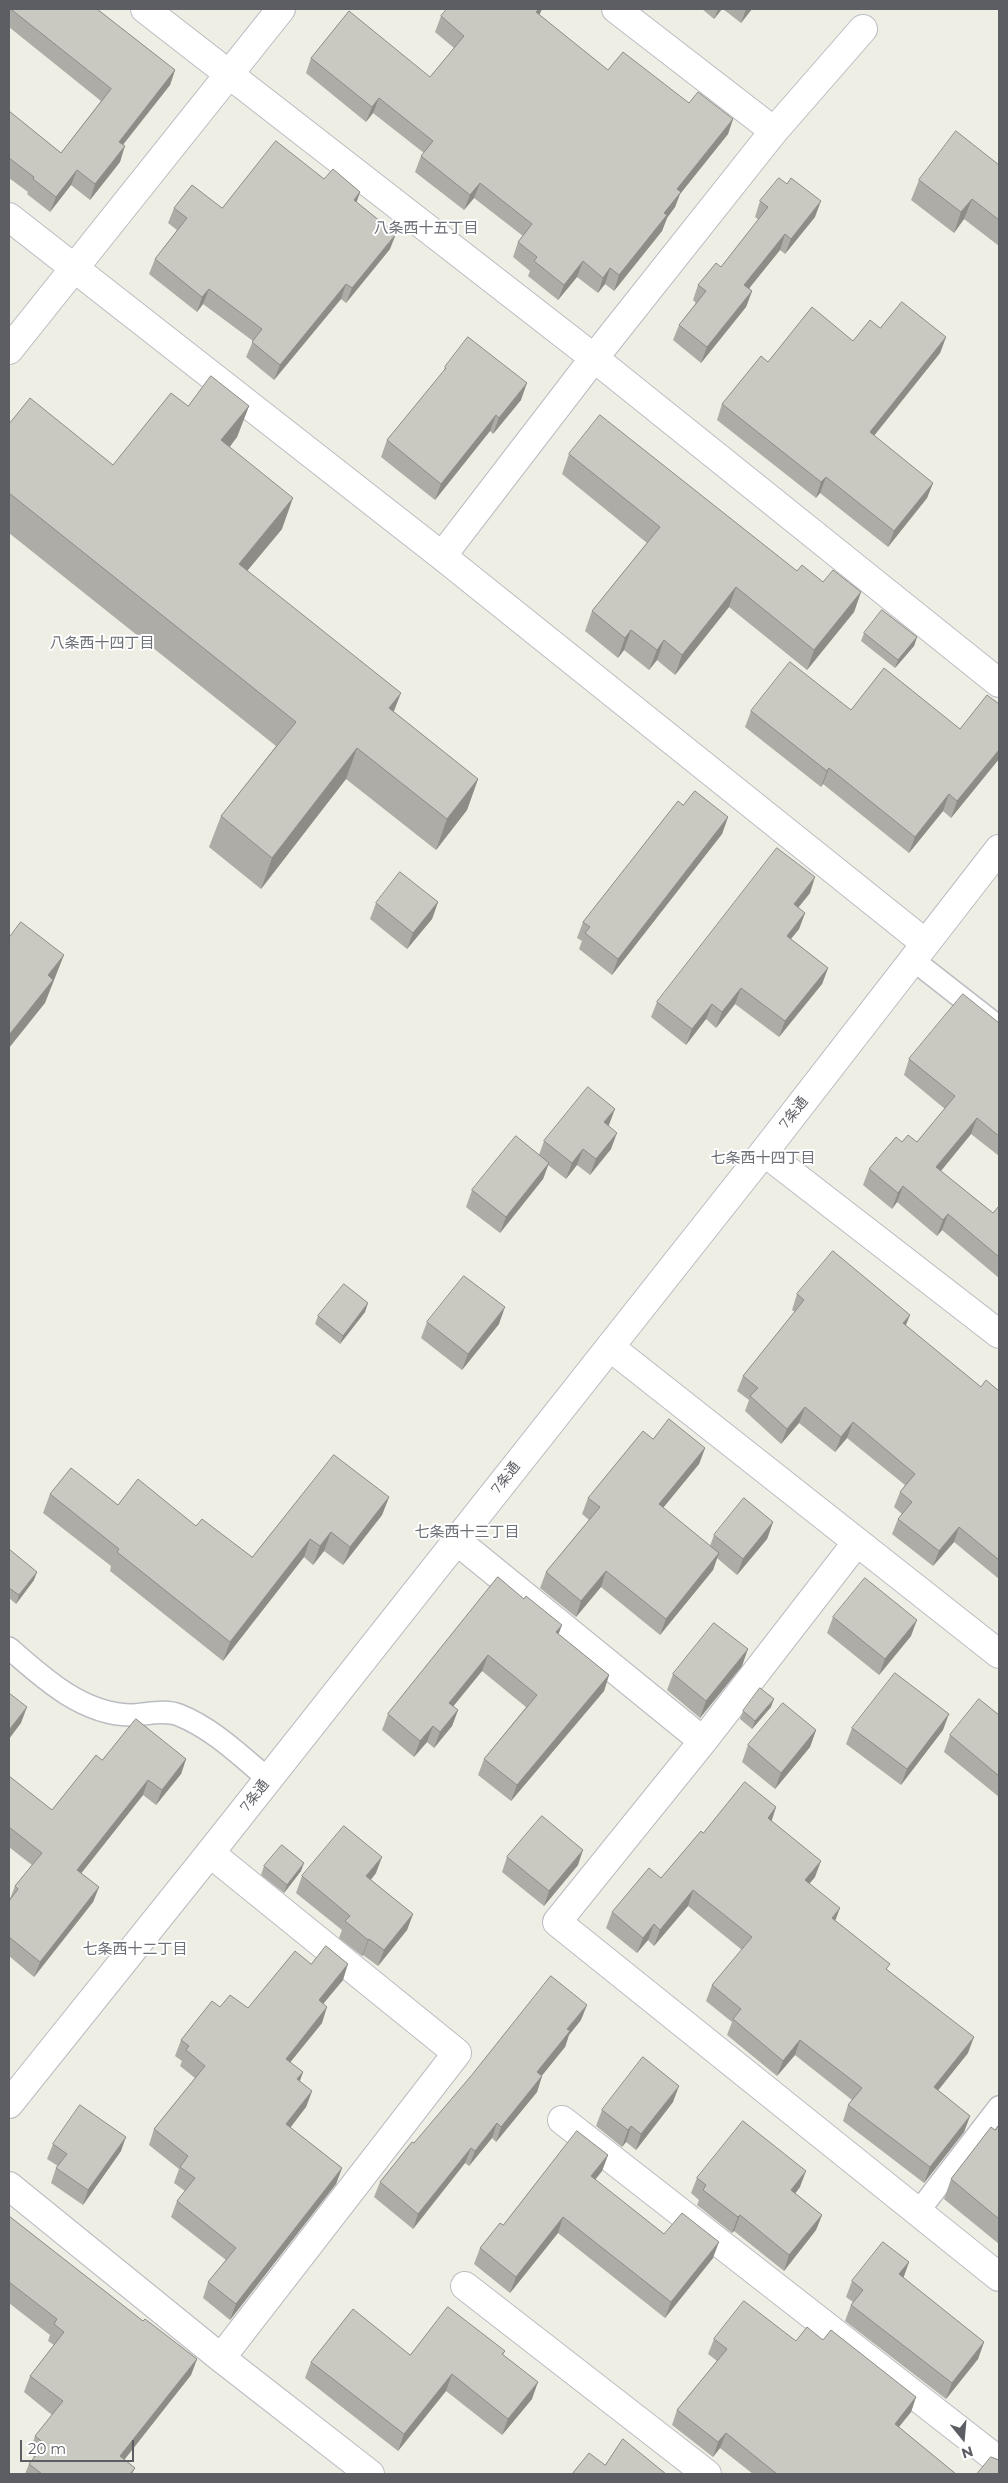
<!DOCTYPE html>
<html>
<head>
<meta charset="utf-8">
<style>
	body { margin:0 }
	#map { position:relative; width:1008px; height:2483px; overflow:hidden; background:#eeeee4; font-family:Montserrat,sans-serif }
	canvas { display:block }
	.frame { position:absolute; inset:0; border:10px solid #5c5e64; pointer-events:none }
	.north { position:absolute; left:938px; top:2413px; width:50px; height:50px; -webkit-text-stroke:4px #fff; paint-order:stroke; rotate:163deg; font-size:14px; font-weight:700; line-height:20px; text-align:center; color:#5c5e64 }
	.north::after { content:''; display:block; margin:auto; width:18px; height:22px; background:#5c5e64; clip-path:polygon(50% 0,100% 100%,50% 72%,0 100%) }
	.scale { position:absolute; left:20px; top:2440px; width:114px; height:22px; box-sizing:border-box; border:2px solid #5c5e64; border-top:0; padding-left:6px; font-size:15px; line-height:18px; white-space:nowrap; color:#5c5e64; -webkit-text-stroke:4px #fff; paint-order:stroke }
</style>
</head>
<body>
<div id="map">
<canvas width="1008" height="2483"></canvas>
<div class="frame"></div>
<div class="north">N</div>
<div class="scale">20 m</div>
</div>
<script>
const ctx = document.querySelector('canvas').getContext('2d');
ctx.lineJoin = 'round';
function strokePath(path, color, width, dash) {
  ctx.strokeStyle = color;
  ctx.lineWidth = width;
  ctx.lineCap = dash ? 'butt' : 'round';
  ctx.setLineDash(dash || []);
  ctx.stroke(path);
}
function paint(path, color) {
  ctx.fillStyle = color;
  ctx.fill(path, 'evenodd');
}
function write(font, color, halo, rows, align = 'center') {
  ctx.font = font + ' Montserrat,"Noto Sans JP",sans-serif';
  ctx.lineWidth = 4;
  ctx.setLineDash([]);
  ctx.textBaseline = 'middle';
  ctx.strokeStyle = halo;
  ctx.fillStyle = color;
  for (const [text, x, y, turn = 0] of rows) {
    ctx.save();
    ctx.translate(x, y);
    ctx.rotate((+turn || 0) * Math.PI / 180);
    ctx.textAlign = isNaN(turn) ? turn : align;
    if (halo) ctx.strokeText(text, 0, 0);
    ctx.fillText(text, 0, 0);
    ctx.restore();
  }
}
const lane = new Path2D(`
	M912,959l87,68
	M9,1648c34,30 73,66 121,67 15,0 34,-6 49,0 33,13 62,41 89,64
	M918,2212l81,-105`);
const street = new Path2D(`
	M145,9l449,349 405,325
	M616,9l158,122
	M9,217l433,339 483,387
	M442,556l152,-198 180,-227 89,-102
	M764,1152l235,182
	M610,1347l389,307
	M457,1541l246,200
	M857,1542l-154,199 -146,181 442,355
	M210,1853l247,200 -236,305
	M562,2120l437,341
	M9,2186l212,172 149,116
	M465,2286l242,188`);
const secondary = new Path2D(`
	M9,350l272,-341
	M9,2104l201,-251 554,-701 235,-303`);
const wall = new Path2D(`
	M9,9h88l78,61 -5,15 -47,60 -3,17 -30,38 -19,-15 -21,27 -23,-18 1,-2 -19,-14v-67l52,42 40,-52 -92,-74z
	M702,9h20l-8,10z
	M723,9h29l-11,14z
	M539,15l69,55 81,33 44,16 -5,15 -48,60 -5,13 -8,11 -5,13 -48,60 -9,-7 -7,9 -21,-16 -19,23 -30,-24 2,-5 -17,-14 5,-15 5,-6 -49,-38 -10,12 -49,-38 6,-16 3,-3 -51,-40 -7,9 -60,-49 5,-15 119,19 24,-29 -19,-16 6,-16z
	M999,165v81l-35,-27 -10,14 -43,-33 8,-20z
	M324,179l36,13 -4,10 34,47 -44,54 -5,-4 -67,81 -28,-23 7,-16 -50,-37 -6,8 -48,-38 6,-15 22,-29 -9,-7 6,-15h48z
	M760,201l55,16 -30,37 -5,-4 -31,38 3,3 -6,16 -45,56 -28,-23 6,-15 17,-22 -3,-3 5,-15 23,-18 38,-47 -4,-3z
	M880,328l66,9 -6,16 -66,83 59,47 -6,15 -39,49 -68,-54 -4,5 -99,-78 5,-16 46,-42 85,-21z
	M445,367l76,33 -28,34 -3,-3 -55,69 -54,-43 6,-17 56,-67z
	M188,406h61l-12,31 -7,10 52,82 -35,42 147,141 84,67 -11,31 -31,40 -90,-71 -85,110 -52,-42 12,-31 55,-70 -267,-213v-109l104,41z
	M569,454l228,117 26,11 38,10 -7,20 -47,58 -78,-63 -54,68 -18,-15 -8,10 -25,-20 -6,8 -33,-27 7,-20 55,-68 -85,-69z
	M864,633l53,4 -3,9 -19,22 -34,-27z
	M999,704v55l-48,59 -8,-7 -34,42 -86,-69 -2,3 -76,-60 6,-16 100,-1 109,19z
	M683,805l45,12 -6,17 -110,141 -33,-26 3,-8 -5,-3 6,-16z
	M810,893l-12,15 7,5 -6,16 -8,10 37,29 -6,16 -43,53 -44,-33 -19,24 -10,-9 -20,26 -35,-28 6,-15z
	M438,902l-6,17 -25,30 -37,-30 6,-16z
	M999,1023v133l-28,-22 -30,37 52,42 6,-7v72l-57,-48 -5,6 -40,-34 -5,7 -29,-24 6,-16 33,-27h15l28,-33 -41,-34 5,-16z
	M609,1125l-1,1 3,23 -21,26 -13,-10 -11,14 -18,-14 -5,14 -43,54 -34,-26 6,-17 67,-35 5,-14z
	M797,1294l109,32 75,61 18,4v188l-45,-37 -21,24 -41,-32 6,-15 4,-5 -8,-7 6,-15 5,-7 -58,-47 -12,14 -36,-29 -18,21 -36,-33 4,-11 -12,-9 6,-15 52,-64 -3,-2z
	M365,1312l-25,32 -25,-20 3,-8z
	M427,1322l72,2 -37,46 -41,-32z
	M653,1439l52,9 -6,16 -36,44 47,38 4,-11 59,-13 -6,17 -30,36 -20,-17 -4,12 -53,65 -59,-48 -25,30 -36,-29 6,-16 43,-52 -7,-6 6,-16z
	M50,1494l68,11 78,21 56,31 137,-60 -7,18 -39,50 -19,-14 -11,14 -9,-8 -81,104 -113,-90 1,-5 -68,-53z
	M9,1549l25,31 -18,24 -7,-6z
	M498,1577l60,57 51,41 -5,16 -93,110 -33,-26 6,-16 42,-52 -44,-36 -29,35 5,4 -6,16 -18,22 -7,-6 -13,15 -32,-27 6,-16z
	M833,1617l78,19 -32,39 -52,-42z
	M742,1666l-42,52 -33,-28 6,-16z
	M771,1707l-19,22 -12,-10 3,-8z
	M999,1715v82l-55,-45 6,-17z
	M852,1728l91,2 -42,55 -55,-41z
	M816,1730l-6,17 -35,42 -33,-27 6,-17z
	M186,1759l-5,15 -25,31 -13,-10 -62,78 18,14 -6,15 -59,75 -25,-21v-55l6,-15 17,-21 -23,-18v-71l43,34 50,-50z
	M776,1807l-5,14 44,56 -6,7 26,37 53,49 80,83 -30,37 32,26 -6,16 -40,51 -81,-62 5,-16 4,-5 -57,-45 -18,21 -50,-41 5,-13 -26,-21 6,-16 30,-35 -54,-44 -34,40 -6,-6 -11,13 -31,-25 6,-16 49,-34 42,-45z
	M507,1857l71,8 -34,41 -42,-34z
	M264,1866l37,5 -17,22 -23,-18z
	M376,1873l-5,7 42,34 -6,16 -29,36 -15,-11 -1,1 -23,-18 3,-8 -46,-37 6,-17z
	M311,1964l32,16 -20,24 -1,19 -32,39 13,10 -3,9 12,10 -6,16 -16,20 52,41 -6,16 -106,136 -27,-22 5,-16 18,-22 -55,-43 6,-16 8,-10 -11,-8 5,-14 -30,-24 5,-16 41,-51 -15,-12 2,-5 -7,-5 6,-16 39,-33 28,1z
	M581,2020l-12,15 -4,12 -24,29h1l-5,16 -41,50 -4,-4 -23,28 -4,-3 -52,66 -39,-32 6,-15 34,-39z
	M673,2102l-37,48 -10,-8 -4,5 -26,-21 6,-16z
	M999,2125v119l-55,-45 7,-20z
	M53,2144l68,7 -38,54 -32,-22 5,-15 2,-2 -11,-7z
	M608,2155l-6,16 -7,9 69,54 49,24 -48,60 -107,-85 -48,60 -36,-29 6,-16 23,-23z
	M697,2178l103,9 -5,6 27,22 -6,15 -32,41 -50,-40 -2,2 -35,-28 2,-5 -8,-7z
	M9,2216l134,105 54,38 -6,16 -67,84 11,9 -3,6h-107l4,-10 5,-7 -5,-4 6,-17 17,-21 -28,-23 6,-16 24,-31 -6,-4 2,-6 -41,-32z
	M909,2262l-6,16 81,64 -6,17 -32,40 -101,-78 6,-16 2,-3 -7,-5 6,-16z
	M714,2339l82,2 27,-1 93,57 -5,15 -12,15 57,47h-203l-33,-26 -7,9 -41,-32 5,-15 40,-49 -9,-7z
	M505,2351l-2,4 29,44 -30,36 -56,-44 -48,60 -93,-73 6,-16 99,-7z`);
const shadedWall = new Path2D(`
	M539,9h3l-4,9 -2,-6z
	M718,9h4l-8,10z
	M746,9h6l-11,14z
	M175,70l-5,15 -57,72 6,-15z
	M379,98l-6,15 -7,9 6,-15z
	M733,119l-5,15 -48,60 -5,13 -8,11 -5,13 -48,60 5,-16 45,-62 13,-24z
	M125,146l-5,16 -30,38 5,-16z
	M77,170l-6,15 -21,27 6,-15z
	M480,183l-6,15 -10,12 6,-15z
	M360,192l-5,15 -1,-7z
	M972,199l-8,20 -10,14 7,-21z
	M821,201l-6,16 -30,37 6,-15z
	M396,234l-6,15 -44,54 6,-15z
	M785,234l-5,16 -41,51 5,-16z
	M583,261l-6,16 -19,23 6,-15z
	M610,268l-5,16 -7,9 5,-15z
	M346,284l-5,15 -67,81 6,-15z
	M209,289l-6,15 -6,8 5,-15z
	M752,291l-6,16 -45,56 6,-16z
	M946,337l-6,16 -76,95 6,-16z
	M527,383l-6,17 -28,34 6,-16z
	M249,406l-12,31 -27,34 11,-31z
	M496,415l-6,16 -55,69 6,-16z
	M826,477l-6,16 -4,5 5,-16z
	M933,483l-6,15 -39,49 6,-16z
	M293,498l-11,31 -55,66 12,-31z
	M736,587l-7,20 -54,68 7,-20z
	M861,592l-7,20 -47,58 7,-20z
	M631,630l-7,20 -6,8 7,-20z
	M917,637l-3,9 -19,22 3,-8z
	M664,640l-7,20 -8,10 8,-20z
	M401,693l-12,31v-16z
	M357,748l-11,31 -85,110 11,-31z
	M999,750v9l-48,59 6,-17z
	M829,768l-6,16 -2,3 6,-16z
	M478,779l-11,31 -31,40 11,-31z
	M949,794l-6,17 -34,42 6,-16z
	M728,817l-6,17 -110,141 6,-16z
	M815,877l-5,16 -22,27 6,-16z
	M438,902l-6,17 -25,30 6,-16z
	M805,913l-6,16 -18,22 6,-15z
	M64,955l-19,48 -36,45v-13l39,-60z
	M828,968l-6,16 -43,53 6,-16z
	M741,988l-6,16 -19,24 6,-16z
	M712,1004l-6,15 -20,26 6,-16z
	M615,1109l-6,16 -11,14 6,-17z
	M977,1118l-6,16 -40,49 5,-16z
	M617,1133l-6,16 -21,26 6,-16z
	M583,1149l-6,16 -11,14 6,-16z
	M549,1163l-6,16 -43,54 6,-16z
	M903,1186l-6,16 -5,7 6,-16z
	M948,1214l-6,16 -5,6 6,-16z
	M368,1303l-3,9 -25,32 3,-8z
	M505,1307l-6,17 -37,46 6,-16z
	M910,1315l-6,15 -1,-7z
	M805,1407l-6,16 -18,21 6,-15z
	M853,1422l-6,16 -12,14 6,-15z
	M705,1448l-6,16 -46,56 6,-16z
	M389,1497l-7,18 -39,50 7,-18z
	M773,1522l-6,17 -30,36 6,-16z
	M959,1527l-5,15 -21,24 6,-15z
	M331,1532l-7,19 -11,14 7,-19z
	M310,1539l-6,18 -81,104 7,-19z
	M719,1553l-6,17 -53,65 6,-16z
	M606,1571l-5,16 -25,30 5,-16z
	M37,1572l-3,8 -18,24 3,-9z
	M917,1620l-6,16 -32,39 6,-16z
	M562,1625l-6,16v-9z
	M748,1649l-6,17 -42,52 6,-17z
	M488,1655l-6,16 -39,48 6,-16z
	M609,1675l-5,16 -93,110 6,-16z
	M774,1699l-3,8 -19,22 3,-8z
	M27,1707l-6,16 -12,16v-9z
	M458,1710l-6,16 -18,22 6,-16z
	M949,1714l-6,16 -42,55 6,-16z
	M433,1726l-6,16 -13,15 6,-16z
	M816,1730l-6,17 -35,42 6,-16z
	M186,1759l-5,15 -25,31 6,-15z
	M148,1780l-5,15 -71,90 5,-15z
	M776,1807l-5,16 -3,-5z
	M583,1850l-5,15 -34,41 5,-15z
	M382,1857l-6,16 -16,19 6,-16z
	M821,1861l-6,16 -16,19 6,-16z
	M304,1863l-3,8 -17,22 3,-8z
	M99,1887l-6,15 -59,75 6,-15z
	M693,1890l-5,16 -34,40 6,-16z
	M840,1908l-6,16 -2,-6z
	M413,1914l-6,16 -29,36 6,-16z
	M654,1924l-6,16 -11,13 6,-15z
	M369,1939l-6,16 -1,1 6,-16z
	M348,1964l-5,16 -30,36 6,-16z
	M587,2005l-6,15 -12,15 -4,12 -33,41 5,-16 30,-43z
	M327,2007l-5,16 -42,52 6,-16z
	M974,2037l-6,16 -40,50 6,-16z
	M800,2040l-5,15 -18,21 6,-15z
	M303,2072l-6,16v-9z
	M542,2076l-5,16 -41,50 5,-15z
	M679,2086l-6,16 -37,48 5,-16z
	M312,2091l-6,16 -25,33 5,-16z
	M970,2116l-6,16 -40,51 6,-16z
	M497,2123l-5,15 -23,28 6,-15z
	M631,2126l-5,16 -4,5 6,-17z
	M126,2137l-5,14 -38,54 5,-15z
	M471,2148l-6,15 -52,66 5,-15z
	M608,2155l-6,16 -17,21 6,-16z
	M342,2168l-6,16 -106,136 6,-16z
	M806,2171l-6,16 -14,19 5,-16z
	M740,2215l-6,16 -2,2 6,-16z
	M822,2215l-6,15 -32,41 5,-16z
	M563,2217l-5,16 -48,60 6,-16z
	M719,2242l-6,16 -48,60 6,-16z
	M909,2262l-6,17 -4,-5z
	M984,2342l-6,17 -32,40 6,-16z
	M197,2359l-6,16 -77,98 6,-17z
	M452,2374l-6,17 -48,60 6,-17z
	M538,2382l-6,17 -30,36 6,-16z
	M916,2397l-5,15 -22,27 6,-15z
	M726,2433l-6,15 -7,9 5,-15z`);
const building = new Path2D(`
	M11,9h86l78,61 -56,72 6,4 -30,38 -18,-14 -21,27 -23,-18 1,-2 -25,-19v-47l52,42 50,-64z
	M447,9h92l-3,3 72,58 15,-18 66,51 9,-11 35,27 -56,70 4,3 -17,21 3,2 -48,60 -9,-7 -7,10 -20,-17 -19,24 -30,-24 3,-4 -19,-15 14,-18 -52,-41 -10,12 -49,-39 12,-15 -54,-43 -7,9 -61,-49 38,-47 81,66 34,-41 -23,-20z
	M956,131l43,34v55l-27,-21 -11,13 -42,-32z
	M276,141l48,38 9,-10 27,23 -6,8 42,34 -44,54 -6,-4 -66,81 -28,-23 10,-13 -53,-40 -7,8 -47,-38 32,-41 -13,-10 18,-23 30,23z
	M779,178l8,6 4,-6 30,23 -30,38 -6,-5 -41,51 8,6 -45,56 -28,-22 27,-34 -8,-6 18,-22 5,4 47,-60 -8,-6z
	M902,302l44,35 -76,95 63,51 -39,48 -68,-54 -5,5 -99,-78 39,-48 7,6 44,-55 41,34 17,-21 10,8z
	M468,337l59,46 -28,35 -3,-3 -55,69 -54,-44 59,-72 -1,-1z
	M211,376l38,30 -28,34 72,58 -54,66 162,129 -12,15 89,71 -31,40 -90,-71 -85,110 -51,-42 75,-94 -287,-229v-69l21,-26 83,67 58,-72 17,13z
	M600,415l197,156 5,-6 21,17 10,-12 28,22 -47,58 -78,-63 -54,68 -18,-15 -7,10 -26,-20 -6,8 -33,-27 68,-84 -91,-73z
	M882,610l35,27 -19,23 -34,-27z
	M790,662l61,48 33,-42 76,61 27,-34 12,9v46l-42,51 -8,-7 -34,43 -86,-69 -2,3 -76,-60z
	M695,791l33,26 -110,142 -33,-26 5,-6 -7,-5 95,-121 5,4z
	M777,848l38,29 -21,27 11,9 -18,23 41,32 -43,53 -44,-33 -19,24 -10,-8 -20,25 -35,-27z
	M400,872l38,30 -25,31 -37,-30z
	M21,922l43,33 -16,20 5,5 -44,55v-97z
	M963,994l36,29v113l-22,-18 -41,49 57,46 6,-7v51l-51,-43 -5,6 -40,-34 -5,7 -29,-24 27,-32 6,5 6,-7 9,7 38,-46 -46,-37z
	M588,1087l27,22 -11,13 13,11 -21,26 -13,-10 -11,14 -28,-22z
	M516,1136l33,27 -43,54 -34,-27z
	M833,1251l77,64 -7,8 78,64 5,-7 13,11v169l-40,-33 -20,24 -41,-32 14,-17 -12,-10 15,-18 -62,-52 -12,15 -36,-30 -18,22 -37,-33 8,-8 -15,-12 61,-76 -7,-6z
	M464,1276l41,31 -37,47 -41,-32z
	M344,1284l24,19 -25,33 -25,-20z
	M669,1419l36,29 -46,56 60,49 -53,66 -60,-48 -25,30 -35,-29 54,-65 -12,-9 55,-67 10,8z
	M334,1455l55,42 -39,50 -19,-15 -11,14 -10,-7 -80,103 -113,-90 2,-3 -69,-55 21,-26 47,37 20,-26 58,47 6,-7 50,38z
	M744,1498l29,24 -30,37 -29,-24z
	M9,1549l28,23 -18,23 -10,-7z
	M498,1577l26,22 2,-3 36,29 -6,7 53,43 -92,110 -33,-26 53,-64 -49,-40 -39,48 9,7 -18,22 -7,-6 -13,15 -32,-27z
	M865,1578l52,42 -32,39 -52,-42z
	M714,1623l34,26 -42,52 -33,-27z
	M895,1673l54,41 -42,55 -55,-41z
	M760,1688l14,11 -19,22 -12,-10z
	M9,1693l18,14 -18,23z
	M979,1699l20,16v61l-49,-41z
	M783,1703l33,27 -35,43 -33,-28z
	M136,1719l50,40 -24,31 -14,-10 -71,90 22,17 -59,75 -31,-25v-36l9,-12 -3,-3 27,-33 -33,-26v-51l43,34 44,-55 6,5z
	M745,1782l31,25 -8,11 53,43 -16,19 35,28 -8,10 58,46 -4,5 88,68 -40,50 36,29 -40,51 -82,-62 14,-17 -62,-48 -17,21 -50,-42 8,-10 -29,-24 40,-48 -59,-47 -33,40 -6,-6 -11,14 -31,-26 37,-44 12,10 40,-47 2,2z
	M542,1816l41,34 -34,41 -42,-34z
	M344,1826l38,31 -16,19 47,38 -29,36 -15,-11 -1,1 -23,-19 5,-5 -48,-40z
	M282,1845l22,18 -17,22 -23,-19z
	M326,1946l22,18 -29,36 8,7 -41,52 17,13 -6,7 15,12 -26,33 56,44 -106,136 -28,-22 28,-34 -59,-47 18,-23 -15,-11 8,-11 -34,-27 51,-63 -19,-16 3,-4 -8,-6 31,-39 8,6 10,-12 18,13 47,-57 16,13z
	M551,1976l36,29 -20,24 3,2 -33,41 5,4 -41,51 -4,-4 -22,28 -4,-3 -53,66 -38,-32 32,-40 2,1 57,-67z
	M643,2057l36,29 -38,48 -10,-8 -3,4 -26,-20z
	M80,2105l46,32 -38,53 -32,-22 11,-14 -14,-10z
	M743,2121l63,50 -15,19 31,25 -33,40 -49,-40 -2,2 -35,-27 3,-5 -9,-7z
	M999,2125v94l-48,-40 40,-52 4,3z
	M577,2131l31,24 -17,21 73,58 18,-21 37,29 -48,60 -108,-85 -47,60 -36,-29 20,-25 3,2z
	M9,2216l134,105 2,-2 52,40 -77,97 15,12 -5,6h-88l-13,-10 16,-20 -10,-8 28,-35 -33,-25 34,-44 -10,-8 3,-5 -48,-37z
	M883,2242l26,20 -10,12 85,68 -32,41 -101,-78 12,-15 -11,-9z
	M744,2301l52,40 11,-14 16,13 8,-10 85,67 -21,27 61,50h-179l-51,-41 -8,9 -41,-32 50,-61 -13,-10z
	M448,2307l57,44 -3,3 36,28 -30,37 -56,-45 -48,60 -93,-72 42,-53 57,46z
	M623,2439l43,35h-94l17,-21 16,12z
	M991,2457l8,3v14h-22z`);
const streetNames = [
	["7条通",794,1113,-52],
	["7条通",506,1478,-52],
	["7条通",255,1796,-52]
];
const neighbourhoodNames = [
	["八条西十五丁目",426,229],
	["八条西十四丁目",102,644],
	["七条西十四丁目",763,1159],
	["七条西十三丁目",467,1533],
	["七条西十二丁目",135,1950]
];
strokePath(lane, '#bbbcc2', 24);
strokePath(street, '#bbbcc2', 30);
strokePath(secondary, '#babbc1', 30);
strokePath(lane, '#fff', 21);
strokePath(street, '#fff', 28);
strokePath(secondary, '#fff', 28);
paint(wall, '#adaca6');
paint(shadedWall, '#8d8c87');
paint(building, '#c9c8c1');
strokePath(building, '#8d8c87', 1);
write('14px', '#5c5e64', '#fff', streetNames);
write('15px', '#6d7076', '#fff', neighbourhoodNames);
</script>
</body>
</html>
